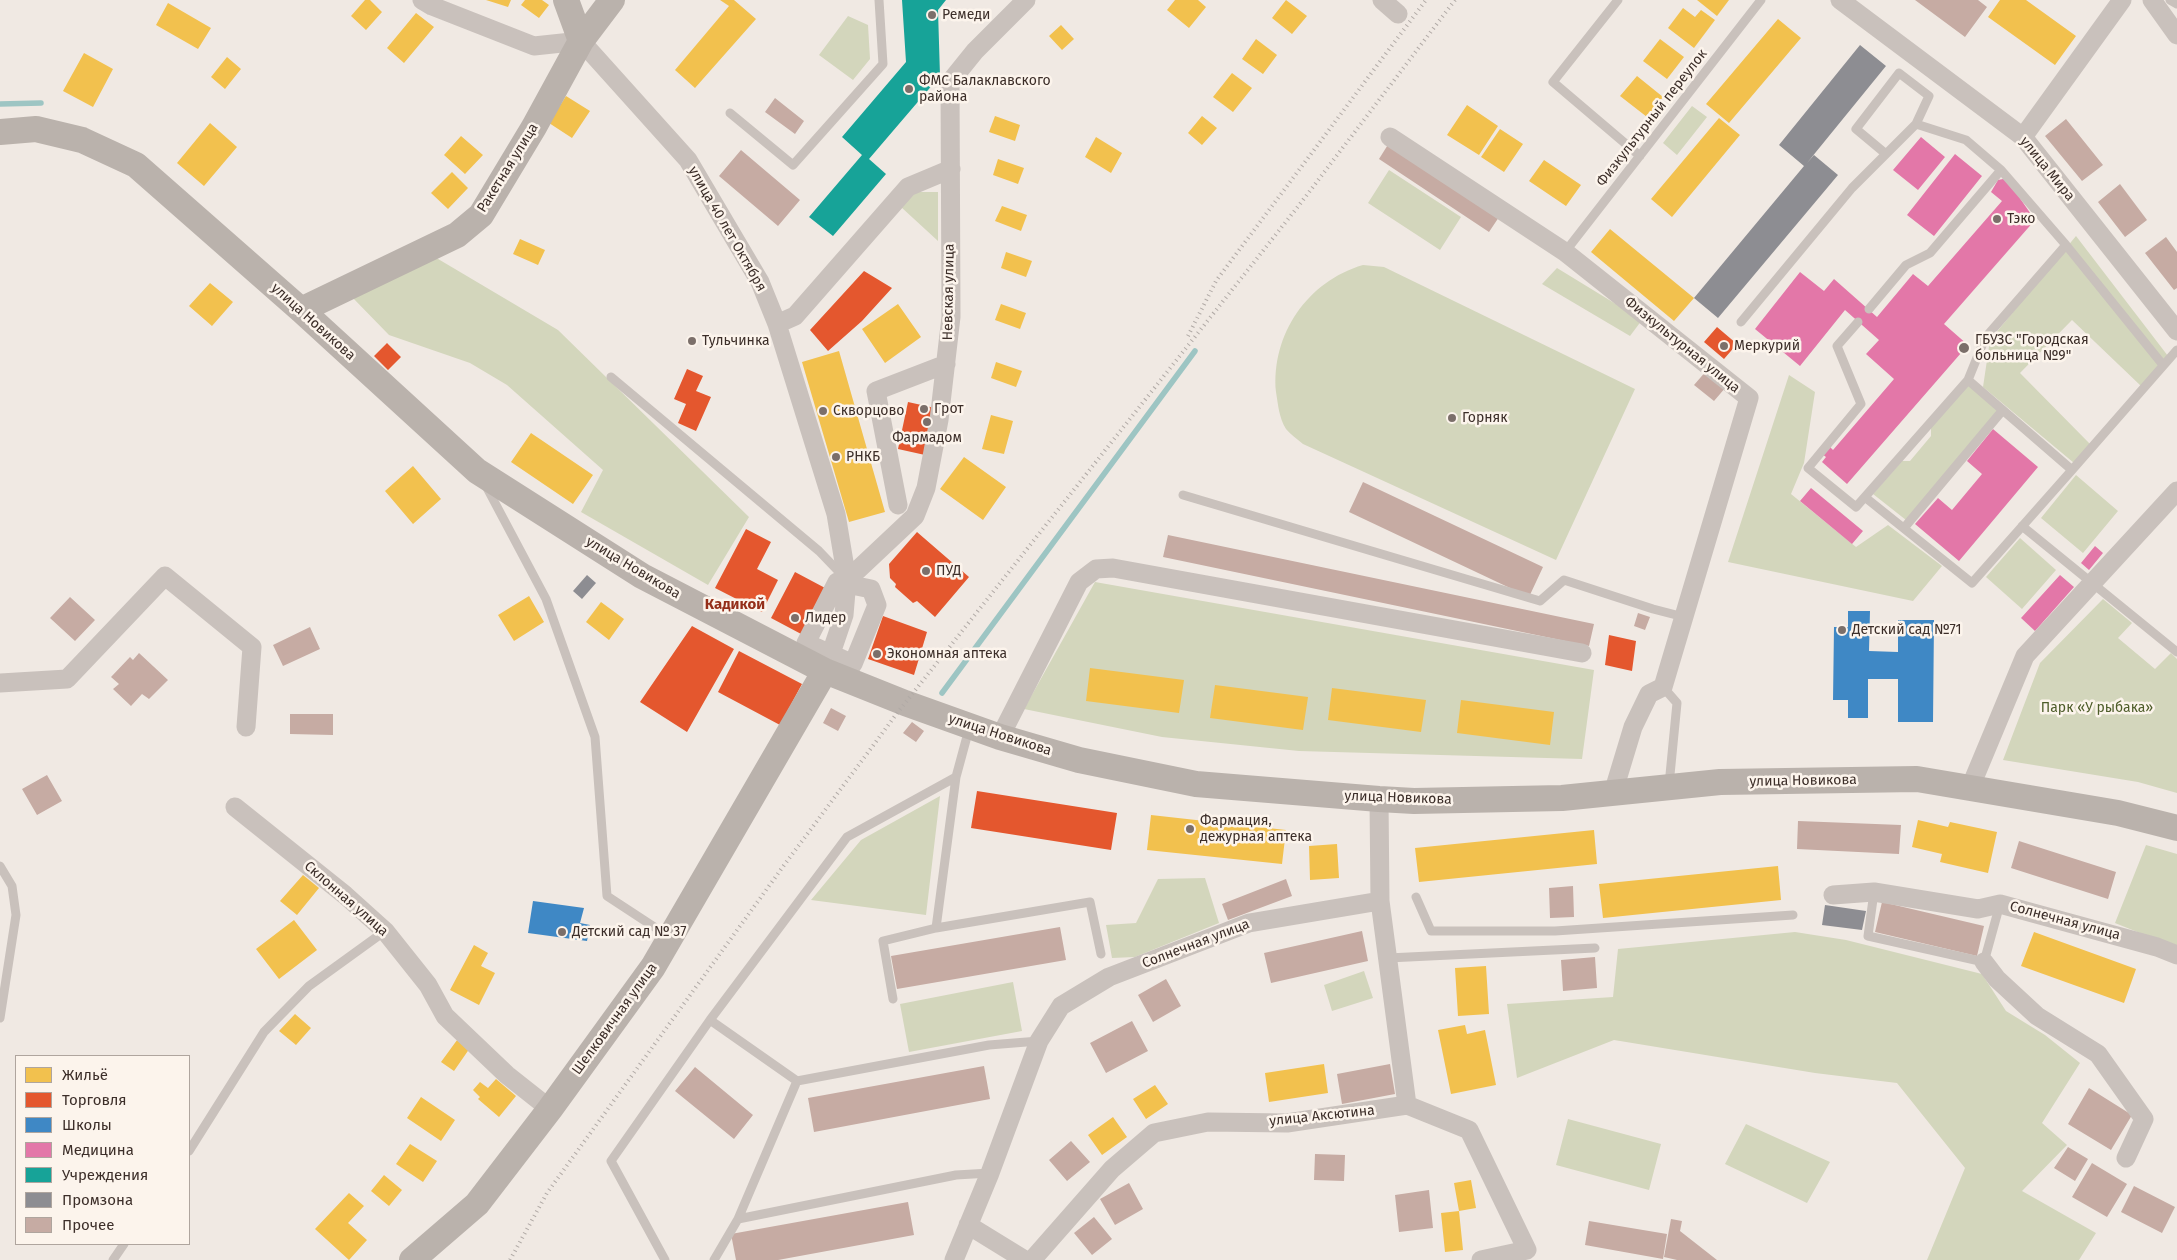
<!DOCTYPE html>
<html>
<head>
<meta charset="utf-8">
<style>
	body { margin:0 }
	#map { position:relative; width:2177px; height:1260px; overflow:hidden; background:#f0e9e3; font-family:"Fira Sans",sans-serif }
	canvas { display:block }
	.legend { position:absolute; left:15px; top:1055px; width:175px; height:190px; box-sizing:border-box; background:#fcf4ec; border:1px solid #afa59e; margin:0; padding:6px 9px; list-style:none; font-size:15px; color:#3c2e29 }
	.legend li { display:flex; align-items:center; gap:10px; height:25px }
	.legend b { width:25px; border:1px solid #afa59e }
</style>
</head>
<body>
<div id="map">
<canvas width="2177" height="1260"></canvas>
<ul class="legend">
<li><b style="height:14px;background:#f2c14e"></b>Жильё</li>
<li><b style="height:14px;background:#e4572e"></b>Торговля</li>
<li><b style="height:14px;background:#3f88c5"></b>Школы</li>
<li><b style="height:14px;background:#e377a8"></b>Медицина</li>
<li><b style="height:14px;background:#17a398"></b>Учреждения</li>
<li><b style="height:14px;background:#8d8d92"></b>Промзона</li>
<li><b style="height:14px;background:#c6aba3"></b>Прочее</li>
</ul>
</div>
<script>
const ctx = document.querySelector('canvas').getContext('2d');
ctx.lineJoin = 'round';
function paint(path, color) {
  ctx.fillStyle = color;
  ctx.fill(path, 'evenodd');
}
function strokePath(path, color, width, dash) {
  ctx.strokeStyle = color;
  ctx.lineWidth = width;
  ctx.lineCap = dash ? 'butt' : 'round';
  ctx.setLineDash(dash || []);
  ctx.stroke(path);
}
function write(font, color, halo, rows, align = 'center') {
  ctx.font = font + ' "Fira Sans",sans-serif';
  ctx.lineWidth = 5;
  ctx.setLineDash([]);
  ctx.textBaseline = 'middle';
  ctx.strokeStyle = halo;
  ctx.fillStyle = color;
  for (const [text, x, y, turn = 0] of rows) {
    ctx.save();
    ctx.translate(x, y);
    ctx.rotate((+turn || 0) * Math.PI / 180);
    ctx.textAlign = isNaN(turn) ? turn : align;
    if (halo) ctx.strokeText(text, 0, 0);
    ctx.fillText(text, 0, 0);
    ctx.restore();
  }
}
const green = new Path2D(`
	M848,16l20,9 2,34 -17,21 -34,-25z
	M1692,106l15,11 -30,38 -14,-12z
	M1389,170l72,47 -21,33 -72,-47z
	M909,192h29v49l-37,-34z
	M2076,236l92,120 -27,30 -69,-66 -52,53 70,71 -16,19 -91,-76 7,-47z
	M428,253l130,77 191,187 -41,68 -127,-73 22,-42 -96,-85 -37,-22 -81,-28 -38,-39z
	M1363,265l21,2 251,122 -79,171 -253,-116c-6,-5 -13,-10 -17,-15 -7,-11 -8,-25 -10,-37 -5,-58 32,-111 87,-127z
	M1557,268l85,52 -12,16 -88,-52z
	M1789,375l26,17 -11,71 -13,31 65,53 32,-22 54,41 -29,35 -185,-39z
	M1968,385l31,26 -93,109 -33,-26 29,-33h8l21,-25v-9z
	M2076,475l42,36 -35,42 -42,-35z
	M2020,538l36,32 -34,39 -36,-32z
	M1095,582l499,88 -12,89 -283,-8 -137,-14 -138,-28z
	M2103,599l29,24 -14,15 37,31 16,-16 6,6v134l-39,-11 -135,-22 37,-97z
	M940,796l-14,119 -115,-15 50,-60z
	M2146,845l31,9v94l-62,-25z
	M1205,878l14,45 -84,34 -23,1 -6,-33 30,-2 22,-44z
	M1795,932l51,8 136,34 24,37 39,24 35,28 -38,60 25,22 -45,46 74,42 -17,27h-152l38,-92 -68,-85 -82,-10 -201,-33 -97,38 -10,-74 106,-7 5,-48z
	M1364,971l9,27 -41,13 -8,-26z
	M1013,982l9,49 -113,21 -9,-48z
	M1568,1119l93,25 -12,46 -93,-25z
	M1746,1124l84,38 -23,41 -82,-39z`);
const homes = new Path2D(`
	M365,0h5l12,12 -16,18 -15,-14z
	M486,0h25l-3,7z
	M525,0h17l7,5 -10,13 -18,-13z
	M720,0h14l22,19 -61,69 -20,-18 54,-64z
	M1175,0h23l8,7 -17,21 -22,-18z
	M1286,0l21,16 -15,18 -20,-16z
	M1697,0h32l-12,16z
	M2000,0h26l50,36 -21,29 -67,-48z
	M168,3l43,25 -13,21 -42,-24z
	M1683,8l12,9 6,-7 14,10 -21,28 -26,-20z
	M416,13l18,14 -30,36 -17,-15z
	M1778,19l23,19 -72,85 -23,-19z
	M1061,25l13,14 -12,11 -13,-14z
	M1256,39l21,16 -14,19 -21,-15z
	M1660,39l24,18 -17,22 -24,-18z
	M84,53l29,16 -20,38 -30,-16z
	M227,57l14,12 -16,20 -14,-12z
	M1232,73l20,15 -19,24 -20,-15z
	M1637,76l26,21 -16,20 -27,-21z
	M566,96l24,15 -18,27 -23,-15z
	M1467,105l31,21 -19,29 -32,-20z
	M995,116l25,9 -5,16 -26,-9z
	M1202,116l15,12 -15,17 -14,-12z
	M1719,118l21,17 -68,82 -21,-18z
	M210,123l27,24 -33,39 -27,-23z
	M1500,129l23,15 -19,28 -23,-15z
	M461,136l22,19 -18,19 -21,-19z
	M1096,137l26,16 -11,20 -26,-16z
	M998,159l26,9 -6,16 -25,-9z
	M1544,160l37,25 -15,21 -37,-25z
	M452,172l16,16 -20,21 -17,-16z
	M1002,206l25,9 -6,16 -26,-10z
	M1610,229l84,69 -20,23 -83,-69z
	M520,239l25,11 -7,15 -25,-11z
	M1006,252l26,9 -6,16 -25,-9z
	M210,283l23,19 -21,24 -23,-20z
	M898,304l23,33 -36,26 -23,-34z
	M1001,304l25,9 -6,16 -25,-9z
	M839,351l46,161 -36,10 -47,-160z
	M996,362l26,9 -6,16 -25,-9z
	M991,415l22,6 -9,33 -22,-5z
	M531,433l62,42 -20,29 -62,-42z
	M964,457l42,30 -23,33 -43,-31z
	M413,466l28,33 -28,25 -28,-33z
	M529,596l15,26 -30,19 -16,-26z
	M601,602l23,17 -15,21 -23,-18z
	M1090,668l94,12 -5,33 -93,-12z
	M1215,685l93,12 -5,33 -93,-12z
	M1332,688l94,12 -5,32 -93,-12z
	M1461,700l93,12 -4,33 -93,-12z
	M1151,815l135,15 -4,34 -135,-14z
	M1918,820l30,7 2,-5 47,10 -9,41 -48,-11 2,-8 -30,-7z
	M1594,830l3,34 -178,18 -4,-34z
	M1337,844l2,34 -29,2 -1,-34z
	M1778,866l3,34 -178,18 -4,-34z
	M303,875l16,13 -22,27 -17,-14z
	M294,920l23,30 -38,29 -23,-30z
	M2034,932l102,37 -12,34 -103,-37z
	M474,945l14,8 -7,13 14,7 -16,32 -29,-15z
	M1486,966l3,48 -31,2 -3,-48z
	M295,1014l16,14 -15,17 -17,-14z
	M1465,1025l2,9 18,-4 11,55 -45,9 -13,-64z
	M460,1036l12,9 -18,26 -13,-9z
	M1324,1064l4,29 -59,9 -4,-29z
	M496,1079l20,17 -17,21 -21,-18 2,-2 -7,-7 7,-8 8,6z
	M1155,1085l13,19 -22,15 -13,-20z
	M421,1097l34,23 -14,21 -34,-23z
	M1113,1117l14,20 -25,18 -14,-20z
	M410,1144l27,17 -14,21 -27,-18z
	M384,1175l18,15 -13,16 -18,-15z
	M1471,1180l5,28 -17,3 -5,-28z
	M349,1193l15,13 -16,17 19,17 -18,20 -34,-31z
	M1459,1211l4,39 -18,2 -4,-39z`);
const shops = new Path2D(`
	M864,271l28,17 -30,33 -34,30 -18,-21z
	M1717,327l20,17 -13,15 -20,-17z
	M387,343l14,14 -13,13 -14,-14z
	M687,369l16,7 -7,15 15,6 -15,34 -18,-8 8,-19 -12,-5z
	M908,402l27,6 -10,47 -27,-6z
	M746,529l25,13 -14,27 21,11 -16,32 -47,-24z
	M917,532l52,45 -34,40 -18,-16 -4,2 -18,-16 1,-3 -6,-6 -1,-14z
	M795,572l32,17 -24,46 -32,-17z
	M883,616l44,16 -13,43 -46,-16z
	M692,626l42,23 -47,83 -47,-30z
	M1609,635l27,6 -4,30 -27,-6z
	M739,651l63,33 -22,41 -62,-33z
	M977,791l140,22 -6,37 -140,-22z`);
const schools = new Path2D(`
	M1848,611h22l-1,40 29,1v-32h36l-1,102h-35v-43h-30v39h-20v-18h-15l1,-73h14z
	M533,901l51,7 -4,15 10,2 -3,16 -59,-8z`);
const health = new Path2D(`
	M1921,137l24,20 -27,33 -25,-20z
	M1955,154l27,22 -48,60 -27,-21z
	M2003,179l5,2 27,39 -91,104 24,21 -121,139 -25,-22 4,-5 -4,-3 7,-8 4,4 61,-71 -28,-25 13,-14 -34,-30 -45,56 -45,-37 45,-57 24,19 10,-12 43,38 36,-43 15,12 74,-85 -11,-9 7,-12z
	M1993,429l45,38 -79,94 -44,-37 23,-26 14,12 30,-36 -15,-13z
	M1811,488l52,43 -11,13 -52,-43z
	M2095,546l8,7 -14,17 -8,-7z
	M2060,575l14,12 -39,44 -14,-13z`);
const public = new Path2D(`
	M902,0h44l-8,10 2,66 -71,83 17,15 -53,62 -24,-19 53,-62 -20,-18 64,-75z`);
const industry = new Path2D(`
	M1860,45l26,21 -79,97 7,-8 24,20 -120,143 -24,-20 110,-132 -25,-21z
	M587,575l9,8 -14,16 -9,-8z
	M1825,905l41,6 -4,19 -40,-5z`);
const stream = new Path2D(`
	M0,104l41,-1
	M942,693l253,-342`);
const building = new Path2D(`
	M1915,0h63l9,7 -22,30z
	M775,98l29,23 -9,13 -30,-22z
	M2066,119l37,46 -21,16 -37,-45z
	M1389,143l110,74 -10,15 -110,-73z
	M741,150l59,50 -22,26 -59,-50z
	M2120,184l27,36 -22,17 -27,-35z
	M2166,237l11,15v36l-3,2 -29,-37z
	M1707,370l19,17 -12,14 -20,-16z
	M1363,482l180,85 -14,30 -180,-85z
	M1168,535l426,89 -5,22 -426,-89z
	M70,597l25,23 -20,21 -25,-23z
	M1638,613l12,4 -5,13 -11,-4z
	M310,627l10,22 -37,17 -10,-21z
	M139,653l29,27 -19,19 -7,-5 -11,12 -18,-17 6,-5 -8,-7 19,-20 3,3z
	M831,708l15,8 -8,15 -15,-8z
	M290,714h43v21l-43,-1z
	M912,722l12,9 -8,11 -13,-9z
	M47,775l15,26 -25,14 -15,-26z
	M1798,821l103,4 -2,29 -102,-5z
	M2019,841l97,31 -8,27 -97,-31z
	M1286,879l6,17 -64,24 -6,-16z
	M1573,886l1,31 -24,1 -1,-30z
	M1882,902l102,24 -7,30 -102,-24z
	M1060,927l6,33 -169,29 -6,-33z
	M1362,931l6,30 -97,22 -7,-30z
	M1595,957l2,31 -34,3 -2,-31z
	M1166,979l15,27 -28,16 -15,-27z
	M1132,1021l16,30 -42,22 -16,-30z
	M1390,1064l5,30 -53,10 -5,-30z
	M984,1066l6,33 -176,33 -6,-34z
	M695,1067l58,48 -19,24 -59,-48z
	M2089,1088l43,27 -21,35 -43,-26z
	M1071,1141l19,21 -23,19 -18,-21z
	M2068,1147l20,12 -13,22 -21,-13z
	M1315,1154l30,1 -1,26 -30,-1z
	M2092,1163l35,21 -20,33 -35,-20z
	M1129,1183l14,26 -28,16 -15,-26z
	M2134,1186l41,21 -13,26 -41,-21z
	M1429,1190l4,38 -34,4 -4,-37z
	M908,1202l6,33 -136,25h-42l-5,-26z
	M1094,1217l18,22 -20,16 -18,-22z
	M1671,1219l11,2 -2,10 37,29h-40l-13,-3z
	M1589,1221l78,13 -4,25 -78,-14z`);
const lane = new Path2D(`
	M1618,0l-65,82 87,74
	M2170,0l7,4
	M730,113l63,52 90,-101 -4,-64
	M1886,154l-30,-25 43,-56 30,23 -13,28
	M1565,252l196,-252
	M1869,309l37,-44 24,-12 71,-83
	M1741,322l111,-134 64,-64 50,16 35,30 65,75 97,120
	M1858,322l-21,24 24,58 -53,64 48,39 112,-127 17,-42 81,-93
	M611,377l208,174 23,24
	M2072,470l105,-120
	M486,486l60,113 49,138 12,159 61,40
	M1183,495l357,106 24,-21 89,29 31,8
	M1866,498l106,85 100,-113 -104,-90
	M2022,526l155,126
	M1904,528l98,-117
	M1663,687l14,16 -8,82
	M0,866l12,20 4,29 -16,103
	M1874,892l-6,44 116,26 16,-58
	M1416,897l15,34h124l238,-16
	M936,928l20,-151 13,-48
	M1388,958l207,-10
	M893,999l-10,-58 53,-13 154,-26 11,52
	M710,1020l87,61 192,-36 50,-4
	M189,1151l75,-119 45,-46 76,-55
	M738,1219l218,-44 34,-2
	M113,1260l11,-16
	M665,1260l-54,-99 99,-141 137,-183 109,-60
	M714,1260l24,-41 59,-138`);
const street = new Path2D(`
	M422,0l10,6 102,40 47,-5 107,119 72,122 17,42 59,190 11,66 -3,35 -19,56
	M1382,0l16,14
	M1840,0l183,137 154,194
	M2152,0l25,35
	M1390,137l175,115 184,146 -86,289 -14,7 -16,33 -20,66
	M2023,137l99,-137
	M777,324l18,-8 113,-129 43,-18
	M898,505l-22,-114 70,-27
	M847,580l68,-64 11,-28 13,-68 12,-103 -1,-235 25,-31 51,-51
	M837,582l34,7 6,16 -24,59 -47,-21z
	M0,683l67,-4 98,-103 87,71 -6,80
	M1000,737l79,-155 17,-13 17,-1 469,85
	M1970,788l55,-132 152,-165
	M1379,799l1,102 27,204
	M235,807l110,88 40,36 43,54 17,31 62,59 43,34
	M1833,895l41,-3 104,17 22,-5 157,43 20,8
	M1984,962l13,17 40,37 61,38 46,65 -18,39
	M968,1225l57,35
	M954,1260l36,-87 49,-132 22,-35 48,-29 140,-54 131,-22
	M1032,1260l80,-91 42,-36 54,-11 79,1 120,-18 62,25 58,120 -46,10`);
const secondary = new Path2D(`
	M566,0l15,41
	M0,132l36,-3 46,11 54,25 165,145 176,161 165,105 183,95 80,32 95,34 79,23 117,24 183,15 35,2 148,-3 158,-16 197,-3 201,34 59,15
	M301,310l156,-75 24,-20 53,-88 47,-86 31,-41
	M412,1260l65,-56 73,-95 103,-142 172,-296`);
const rail = new Path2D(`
	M1188,336l28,-55 210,-281
	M510,1260l37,-67 235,-325 116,-156 402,-508 155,-204`);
const markers = [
	[932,15,5,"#7b6f6a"],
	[909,89,5,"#7b6f6a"],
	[1997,219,5,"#7b6f6a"],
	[692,341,5,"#7b6f6a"],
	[1724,346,5,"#7b6f6a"],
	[1964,348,6,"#7b6f6a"],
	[924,409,5,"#7b6f6a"],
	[823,411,5,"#7b6f6a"],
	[1452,418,5,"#7b6f6a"],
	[927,422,5,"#7b6f6a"],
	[836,457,5,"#7b6f6a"],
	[926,571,5,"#7b6f6a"],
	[795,618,5,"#7b6f6a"],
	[1842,630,5,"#7b6f6a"],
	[877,654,5,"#7b6f6a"],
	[1190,829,5,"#7b6f6a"],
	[562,932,5,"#7b6f6a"]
];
const poiNames = [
	["Ремеди",942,15],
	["ФМС Балаклавского",919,81],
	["района",919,97],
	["Тэко",2007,219],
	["ГБУЗС \"Городская",1975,340],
	["больница №9\"",1975,356],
	["Тульчинка",702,341],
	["Меркурий",1734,346],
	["Грот",934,409],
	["Скворцово",833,411],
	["Горняк",1462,418],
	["Фармадом",927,438,"center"],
	["РНКБ",846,457],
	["ПУД",936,571],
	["Лидер",805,618],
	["Детский сад №71",1852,630],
	["Экономная аптека",887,654],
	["Фармация,",1200,821],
	["дежурная аптека",1200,837],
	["Детский сад № 37",572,932]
];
const streetNames = [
	["Физкультурный переулок",1652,118,-52],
	["Ракетная улица",508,168,-58],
	["улица Мира",2047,169,51],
	["улица 40 лет Октября",727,229,60],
	["Невская улица",949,292,-89],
	["улица Новикова",313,322,42],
	["Физкультурная улица",1682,345,39],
	["улица Новикова",633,568,31],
	["улица Новикова",1000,735,18],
	["улица Новикова",1803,781,-1],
	["улица Новикова",1398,798,2],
	["Склонная улица",346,899,41],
	["Солнечная улица",2065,921,15],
	["Солнечная улица",1196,944,-21],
	["Шелковичная улица",615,1019,-54],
	["улица Аксютина",1322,1116,-6]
];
const parkNames = [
	["Парк «У рыбака»",2097,708]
];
const neighbourhoodNames = [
	["Кадикой",735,605]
];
paint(green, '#d3d6bc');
paint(homes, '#f2c14e');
paint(shops, '#e4572e');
paint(schools, '#3f88c5');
paint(health, '#e377a8');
paint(public, '#17a398');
paint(industry, '#8d8d92');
strokePath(stream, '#9dc5c3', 5.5);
paint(building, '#c6aba3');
strokePath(lane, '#c9c1bc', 9);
strokePath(street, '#c9c1bc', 19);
strokePath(secondary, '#bab2ac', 26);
strokePath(rail, '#b1aaa6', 4, [1, 4]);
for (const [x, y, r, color] of markers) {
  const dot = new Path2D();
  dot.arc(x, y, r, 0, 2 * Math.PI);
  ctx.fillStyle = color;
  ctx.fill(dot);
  strokePath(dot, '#fcf4ec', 2);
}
write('14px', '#3c2e29', '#fcf4ec', poiNames, 'left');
write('14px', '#3c2e29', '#fcf4ec', streetNames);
write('14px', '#4e5d2a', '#fcf4ec', parkNames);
write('bold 15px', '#942e19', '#fcf4ec', neighbourhoodNames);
</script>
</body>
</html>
